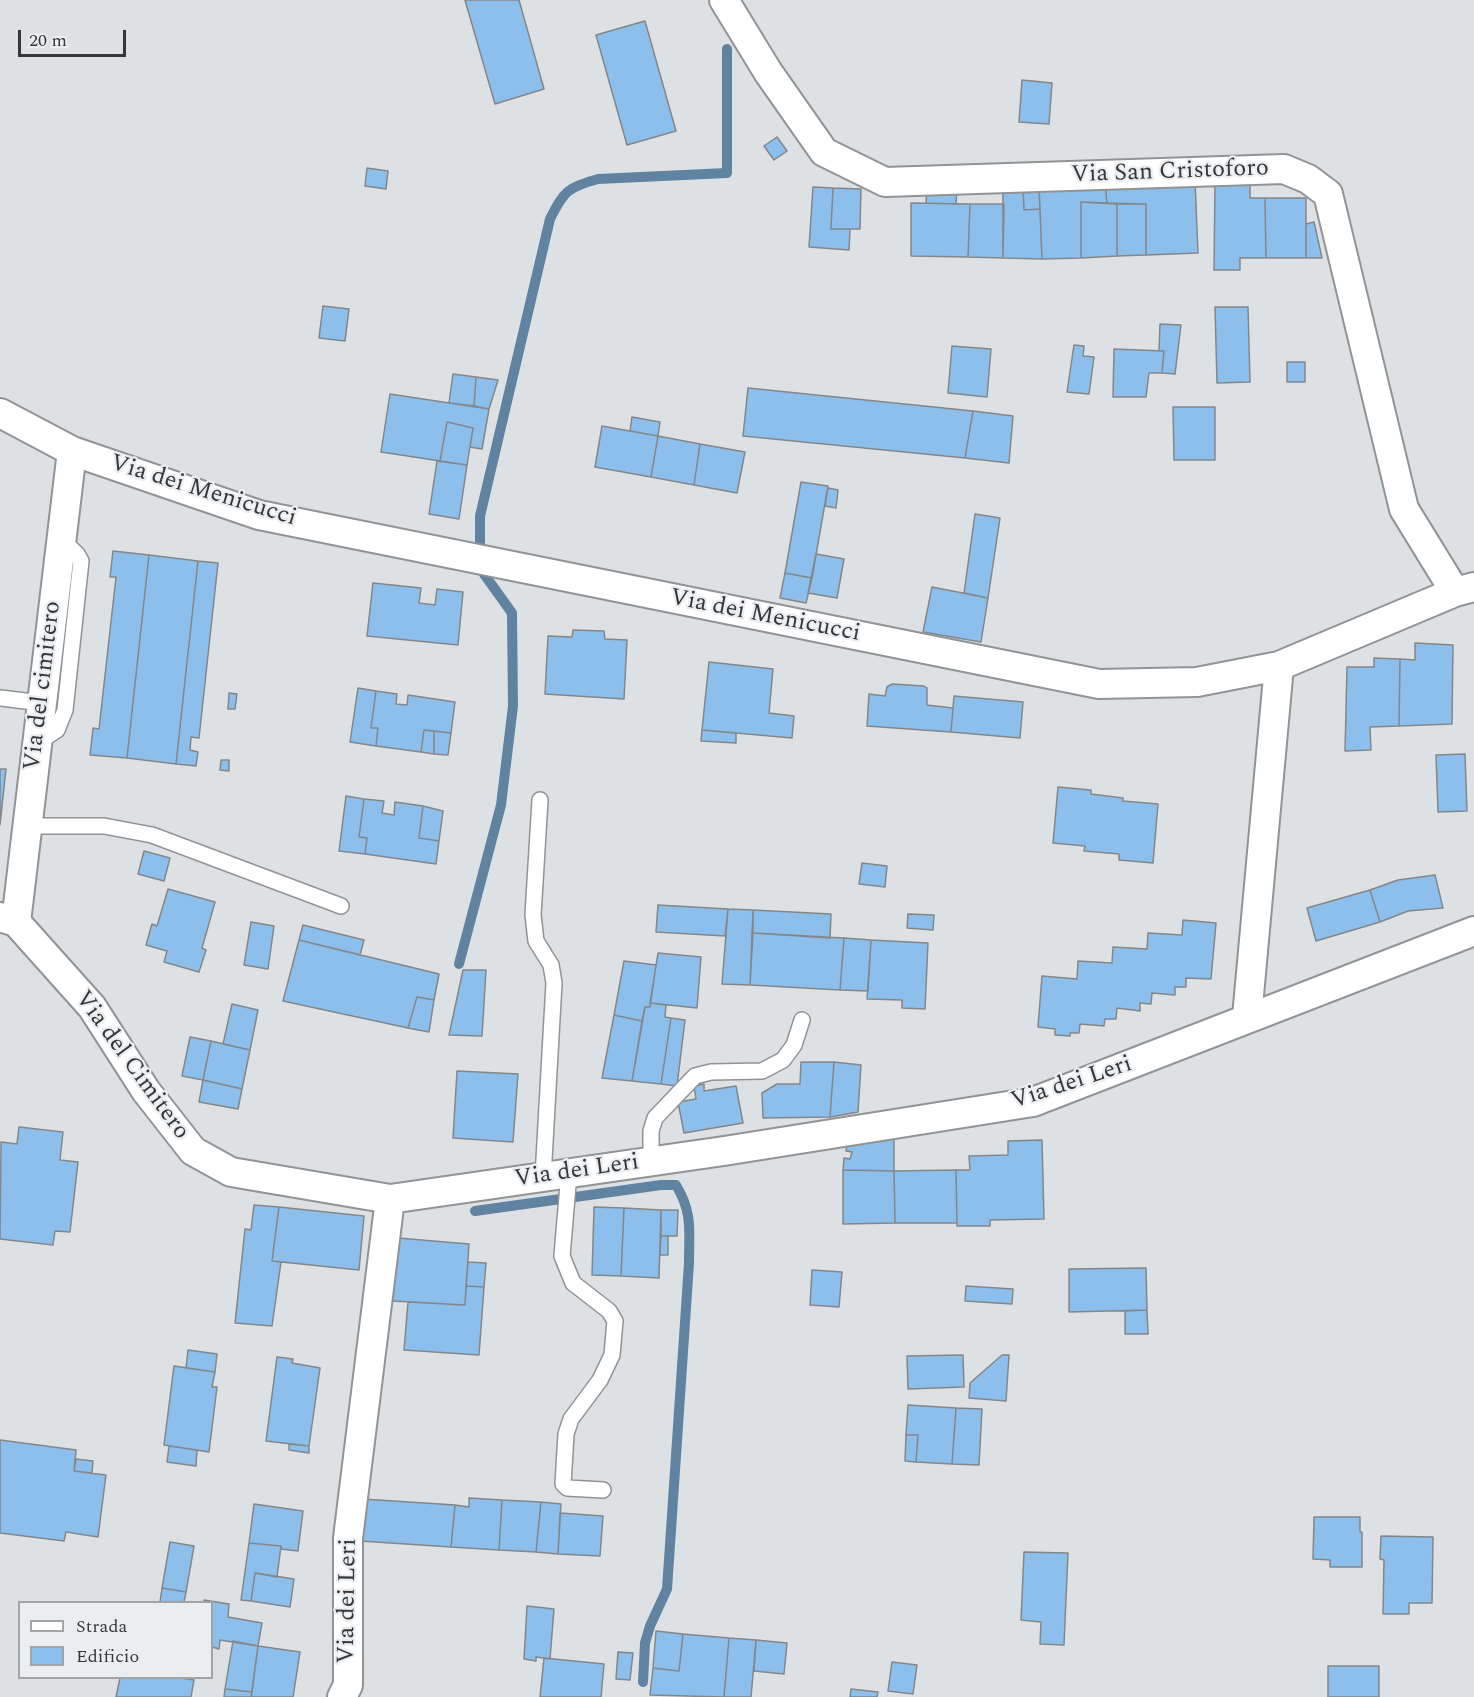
<!DOCTYPE html>
<html>
<head>
<meta charset="utf-8">
<style>
	body { margin:0 }
	#map { position:relative; width:1474px; height:1697px; overflow:hidden; background:#dde1e4; font-family:Spectral,serif }
	canvas { display:block }
	.legend { position:absolute; left:18px; top:1601px; width:195px; height:78px; box-sizing:border-box; background:#ebeef1; border:2px solid #a2a5a7; margin:0; padding:8px 10px; list-style:none; font-size:18px; color:#353738 }
	.legend li { display:flex; align-items:center; gap:12px; height:30px }
	.legend b { width:30px; border:2px solid #a2a5a7 }
	.scale { position:absolute; left:18px; top:30px; width:108px; height:27px; box-sizing:border-box; border:3px solid #353738; border-top:0; padding-left:8px; font-size:18px; line-height:21px; white-space:nowrap; color:#353738; -webkit-text-stroke:4px #ebeef1; paint-order:stroke }
</style>
</head>
<body>
<div id="map">
<canvas width="1474" height="1697"></canvas>
<ul class="legend">
<li><b style="height:8px;background:#fff"></b>Strada</li>
<li><b style="height:16px;background:#8cbfeb"></b>Edificio</li>
</ul>
<div class="scale">20 m</div>
</div>
<script>
const ctx = document.querySelector('canvas').getContext('2d');
ctx.lineJoin = 'round';
function strokePath(path, color, width, dash) {
  ctx.strokeStyle = color;
  ctx.lineWidth = width;
  ctx.lineCap = dash ? 'butt' : 'round';
  ctx.setLineDash(dash || []);
  ctx.stroke(path);
}
function paint(path, color) {
  ctx.fillStyle = color;
  ctx.fill(path, 'evenodd');
}
function write(font, color, halo, rows, align = 'center') {
  ctx.font = font + ' Spectral,serif';
  ctx.lineWidth = 4.5;
  ctx.setLineDash([]);
  ctx.textBaseline = 'middle';
  ctx.strokeStyle = halo;
  ctx.fillStyle = color;
  for (const [text, x, y, turn = 0] of rows) {
    ctx.save();
    ctx.translate(x, y);
    ctx.rotate((+turn || 0) * Math.PI / 180);
    ctx.textAlign = isNaN(turn) ? turn : align;
    if (halo) ctx.strokeText(text, 0, 0);
    ctx.fillText(text, 0, 0);
    ctx.restore();
  }
}
const stream = new Path2D(`
	M480,547v-31l70,-297c14,-28 18,-32 48,-40l129,-6v-124
	M459,964l42,-159 12,-99 -1,-93 -28,-39
	M475,1211l186,-26h15c17,28 13,46 13,78l-22,326 -17,37 -5,17 -2,39`);
const building = new Path2D(`
	M465,0h54l25,89 -49,15z
	M645,21l31,110 -49,14 -31,-110z
	M1022,80l30,3 -3,41 -30,-2z
	M777,137l10,14 -13,9 -10,-14z
	M367,168l21,3 -2,18 -21,-3z
	M1195,180l3,73 -52,2v-51l-39,-1 -2,-20z
	M1105,183l2,20 -26,-1v56l-39,1 -3,-73z
	M1215,183h35v15h15l1,60h-26v12h-26z
	M1023,186h16l1,23 -16,1z
	M1023,186l1,24 16,-1 2,50 -39,-1v-70z
	M813,187l20,1 -2,41h19l-1,21 -40,-3z
	M833,188l28,1 -1,40h-29z
	M927,188l30,1 -1,15 -30,-1z
	M1265,198h41v60h-40z
	M1081,202l36,2v52l-36,2z
	M911,203l59,1 -2,53 -57,-1z
	M970,204h34l-1,54 -35,-1z
	M1117,204h29v51l-29,1z
	M1314,222l8,36h-16v-34z
	M323,306l26,3 -4,32 -26,-3z
	M1215,307h33l2,75 -33,1z
	M1160,324l21,1 -6,49 -13,-1 2,-22h-5z
	M1074,345l10,1 -1,10 11,1 -5,37 -22,-2z
	M952,346l39,3 -4,48 -39,-4z
	M1114,349l50,2 -2,22h-13l-3,24h-33z
	M1287,362h18v20h-18z
	M453,374l23,3 -2,29 -25,-3z
	M476,377l22,3 -9,29 -15,-3z
	M748,388l225,23 -8,47 -222,-22z
	M390,394l99,15 -7,40 -12,-2 3,-19 -26,-6 -7,39 -59,-9z
	M1173,407h42v53h-41z
	M973,411l40,5 -4,47 -44,-5z
	M632,417l28,5 -2,14 -28,-5z
	M447,422l26,6 -6,37 -27,-4z
	M602,426l56,10 -7,41 -56,-10z
	M658,436l42,8 -6,41 -43,-8z
	M700,444l45,8 -8,41 -43,-8z
	M437,461l30,4 -8,54 -30,-5z
	M801,482l27,4 -16,92 -27,-5z
	M828,488l10,2 -2,18 -11,-2z
	M975,514l25,4 -12,80 -24,-5z
	M113,551l36,4 -22,203 -37,-3 3,-27 6,1 17,-152h-6z
	M816,554l28,5 -7,39 -29,-5z
	M149,555l49,6 -22,203 -49,-6z
	M198,561l20,2 -19,175 -8,-1 -1,13 8,2 -2,14 -20,-2z
	M785,573l27,5 -6,25 -26,-5z
	M373,583l48,5 -2,15 16,2 2,-16 26,3 -5,53 -91,-9z
	M932,587l56,11 -7,44 -58,-10z
	M573,630l31,1 1,8 22,1 -3,59 -79,-5 3,-58 24,1z
	M1415,643l38,2 -1,79 -53,2 1,-67 15,1z
	M1374,658l26,1 -1,67 -29,1 1,23 -26,1 2,-84h27z
	M709,662l64,7 -4,44 25,3 -2,22 -90,-8z
	M892,684l32,2 3,2v17l26,3 -2,24 -84,-6 2,-32 16,2 2,-9z
	M358,688l18,3 -5,37h7l-2,18 -26,-4z
	M376,691l21,3 -1,10 11,1 1,-10 47,7 -4,31 -27,-3 -3,22 -45,-6 2,-18h-7z
	M229,693l8,1 -2,15h-7z
	M954,696l69,6 -3,36 -69,-6z
	M424,730l10,1v23l-13,-2z
	M702,730l34,3v10l-35,-2z
	M434,731l17,2 -3,22 -14,-1z
	M1465,754l2,57 -29,1 -2,-57z
	M221,760h8v11l-9,-1z
	M0,769h6l-6,56z
	M1058,787l33,3v4l32,4v3l35,3 -5,59 -34,-3v-6l-35,-3 1,-5 -32,-3z
	M346,796l18,3 -5,38 8,1 -2,16 -26,-3z
	M364,799l20,2 -2,12 12,2 1,-13 28,4 -4,32 20,3 -3,23 -71,-10 2,-16 -8,-1z
	M423,806l20,5 -4,30 -20,-3z
	M144,851l26,7 -6,23 -26,-7z
	M862,863l25,3 -2,21 -26,-3z
	M1435,875l8,33 -35,3 -28,11 -10,-32 28,-10z
	M168,889l47,13 -13,46 4,2 -7,22 -35,-10 3,-11 -21,-6 6,-21 5,2z
	M1370,890l10,32 -64,19 -9,-33z
	M658,905l70,4 -3,27 -69,-4z
	M728,909l25,1 -3,75 -28,-1z
	M753,910l78,4 -1,24 -77,-5z
	M908,914l26,1 -1,15 -26,-2z
	M1183,920l33,3 -5,56 -25,-1v9h-11v8l-23,-2 -1,11 -11,-1v8l-23,-3 -1,11h-11l-1,7 -24,-2 -1,9h-9v3l-15,-1v-6l-17,-2 4,-51 35,3 1,-18 34,2 1,-16 34,2 1,-16 34,2z
	M251,922l23,4 -6,43 -24,-4z
	M303,925l61,15 -4,15 -61,-15z
	M753,933l91,5 -4,52 -90,-5z
	M844,938l27,2 -3,51 -28,-1z
	M299,940l140,34 -5,26 -17,-3 -9,31 -125,-27z
	M871,940l57,3 -3,66 -23,-1v-8l-35,-1z
	M658,953l43,4 -4,51 -47,-5z
	M624,961l32,4 -6,42h-5l-3,14 -28,-6z
	M463,970h23l-4,66 -33,-1z
	M417,997l17,3 -5,32 -21,-4z
	M650,1003l16,2 -1,12 6,1 -10,66 -29,-3 13,-74h5z
	M232,1004l26,6 -8,40 -27,-6z
	M614,1015l28,6 -10,60 -30,-3z
	M671,1018l14,2 -8,66 -16,-2z
	M190,1037l21,4 -8,39 -21,-4z
	M211,1041l39,9 -8,39 -39,-9z
	M801,1062h33l-4,55 -67,1 -1,-25 15,-9h23z
	M834,1062l27,3 -3,47 -28,5z
	M457,1071l61,3 -5,68 -60,-4z
	M203,1080l39,9 -4,20 -39,-7z
	M704,1084v7l32,-5 7,37 -59,10 -6,-31 18,-3 -2,-13z
	M19,1127l44,5 -3,28 18,2 -8,70 -15,-1 -2,14 -53,-6 1,-97 16,2z
	M894,1138v33l-51,-1 1,-12 6,1 2,-7 -6,-1 2,-12z
	M1042,1140l2,79 -54,1v6h-33l-1,-56h14l-1,-14 39,-1v-14z
	M843,1170l51,1 1,52 -52,1z
	M956,1170l1,53h-62l-1,-52z
	M254,1205l25,2 -7,54 9,1 -9,64 -37,-3 10,-94 6,1z
	M279,1207l85,9 -5,54 -87,-9z
	M594,1207l30,1 -3,68 -29,-1z
	M624,1208l37,2 -2,68 -38,-2z
	M661,1210h17l-1,26h-16z
	M661,1236h7v19h-8z
	M398,1238l71,6 -4,61 -72,-4z
	M468,1262l18,1 -2,24 -18,-1z
	M1146,1268l1,42 -78,2v-43z
	M812,1270l30,2 -3,35 -29,-2z
	M466,1286l18,1 -5,68 -75,-5 4,-48 57,3z
	M966,1286l47,3 -1,15 -47,-3z
	M1147,1310l1,24h-23v-23z
	M188,1350l29,4 -2,18 -29,-4z
	M963,1355l1,32 -56,2 -1,-33z
	M1002,1355h7l-3,46 -37,-3 1,-15z
	M277,1357l16,2 -1,4 28,5 -11,78 -43,-5z
	M174,1366l41,6 -3,15h5l-8,65 -45,-7z
	M908,1405l48,3 -4,56 -36,-2 2,-27h-12z
	M956,1408l26,1 -3,56 -27,-1z
	M906,1435h12l-2,27 -11,-1z
	M0,1440l76,10 -2,21 32,4 -8,62 -32,-5 -2,9 -64,-8z
	M289,1444l20,2v7l-20,-3z
	M169,1446l28,4 -1,16 -29,-4z
	M76,1459l17,2 -1,12 -18,-2z
	M469,1498l33,2 -3,50 -48,-3 4,-42 14,2z
	M363,1499l92,6 -4,42 -91,-6z
	M502,1500l39,2 -5,50 -37,-2z
	M541,1502l20,2 -3,50 -22,-2z
	M254,1504l49,7 -5,40 -17,-2v-3l-32,-3z
	M560,1513l43,3 -3,40 -42,-2z
	M1314,1517h46v15h2v35h-32v-7l-17,-1z
	M1381,1536l52,1 -1,66h-23v11h-26l1,-54 -4,-1z
	M170,1542l24,4 -8,46 -24,-4z
	M249,1543l32,3 -4,31 -22,-4 -4,28 -10,-1z
	M1024,1552l44,1 -4,92 -24,-1 1,-22 -20,-2z
	M255,1573l39,6 -4,28 -39,-6z
	M162,1588l24,4 -2,10h-24z
	M204,1600l25,4 -1,13 34,6 -4,23 -38,-6 -1,9 -7,-2v-45h-8z
	M527,1606l27,3 -4,50 -14,-2v4l-12,-2z
	M656,1631l27,3 -4,37 -26,-3z
	M683,1634l46,4 -5,59 -74,-2 3,-27 26,3z
	M729,1638l27,2 -5,57h-27z
	M756,1640l31,3 -3,31 -30,-3z
	M233,1641l25,5 -6,46 -27,-3z
	M258,1646l42,6 -7,45h-42z
	M618,1652l15,1 -3,27 -14,-1z
	M544,1658l60,6 -3,33h-61z
	M892,1662l25,3 -4,29 -25,-3z
	M1328,1666h51v31h-51z
	M120,1678h61l13,2 -3,17h-75z
	M225,1689l27,3 -1,5h-27z
	M851,1689l27,3 -1,5h-27z`);
const service = new Path2D(`
	M0,698l42,5
	M37,743l20,-13 8,-20 16,-149 -4,-7 -15,-14
	M540,800l-7,115 3,26 15,24 3,18 -11,194
	M27,826h77l48,9 189,71
	M651,1161v-30l4,-13 40,-42 16,-4 51,-1 21,-11 11,-15 8,-25
	M569,1173l-7,83 11,27 36,28 6,10 -3,34 -12,25 -29,39 -5,15 -3,50 4,4 36,2`);
const minor = new Path2D(`
	M724,0l44,72 56,80 61,30 399,-13 24,10 20,15 76,315 51,83
	M0,413l72,38 187,64 840,169 98,-2 82,-16 176,-74 19,-5
	M0,917l16,5 76,85 54,84 47,60 38,21 159,27 334,-48 309,-49 441,-171
	M16,922l56,-471
	M1247,1017l32,-351
	M342,1697l6,-12v-147l42,-339`);
const streetNames = [
	["Via San Cristoforo",1170,173,-2],
	["Via dei Menicucci",203,492,17],
	["Via dei Menicucci",765,617,11],
	["Via del cimitero",44,686,-83],
	["Via del Cimitero",131,1066,54],
	["Via dei Leri",1072,1084,-18],
	["Via dei Leri",577,1172,-8],
	["Via dei Leri",349,1601,-89]
];
strokePath(stream, '#6083a1', 10);
paint(building, '#8cbfeb');
strokePath(building, '#84878a', 1.5);
strokePath(service, '#909496', 18);
strokePath(minor, '#909496', 32);
strokePath(service, '#fff', 15);
strokePath(minor, '#fff', 28);
write('24px', '#353738', '#ebeef1', streetNames);
</script>
</body>
</html>
